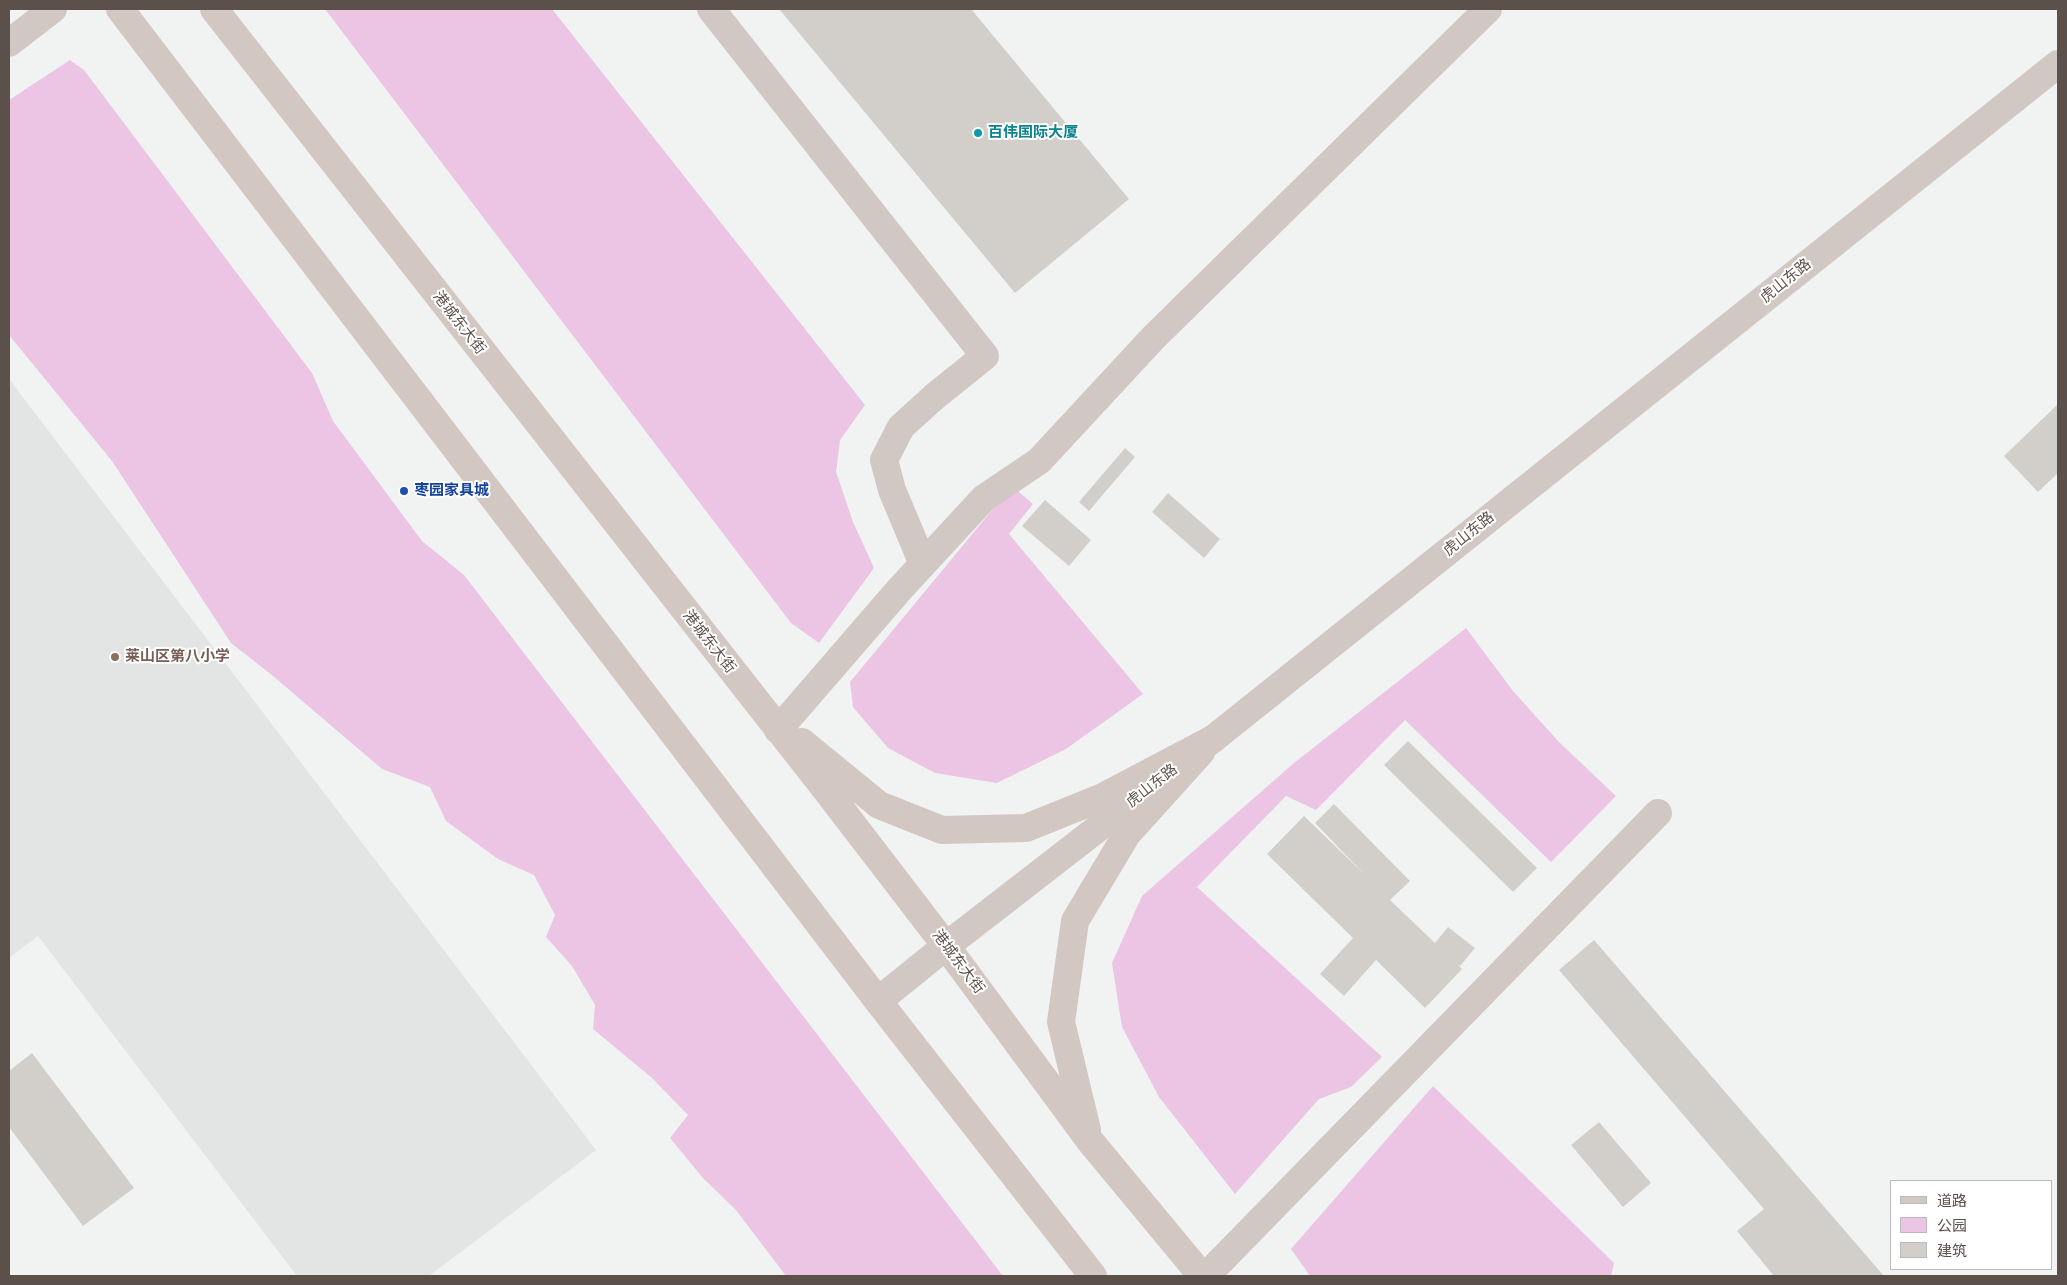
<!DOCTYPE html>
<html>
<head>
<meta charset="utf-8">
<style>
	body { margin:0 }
	#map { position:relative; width:2067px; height:1285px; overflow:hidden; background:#f1f3f3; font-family:Karla,"Noto Sans SC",sans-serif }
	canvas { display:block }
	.frame { position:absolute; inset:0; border:10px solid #5c504b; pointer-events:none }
	.legend { position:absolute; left:1890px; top:1180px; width:162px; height:90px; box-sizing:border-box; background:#fff; border:1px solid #beb9b7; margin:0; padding:6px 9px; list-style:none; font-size:15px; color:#5c504b }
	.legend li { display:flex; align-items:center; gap:10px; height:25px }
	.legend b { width:25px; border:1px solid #beb9b7 }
</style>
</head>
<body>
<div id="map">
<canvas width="2067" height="1285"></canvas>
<div class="frame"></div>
<ul class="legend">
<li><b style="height:6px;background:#d2c7c1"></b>道路</li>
<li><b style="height:14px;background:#ebc5e3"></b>公园</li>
<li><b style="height:14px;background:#d2cfcb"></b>建筑</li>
</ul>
</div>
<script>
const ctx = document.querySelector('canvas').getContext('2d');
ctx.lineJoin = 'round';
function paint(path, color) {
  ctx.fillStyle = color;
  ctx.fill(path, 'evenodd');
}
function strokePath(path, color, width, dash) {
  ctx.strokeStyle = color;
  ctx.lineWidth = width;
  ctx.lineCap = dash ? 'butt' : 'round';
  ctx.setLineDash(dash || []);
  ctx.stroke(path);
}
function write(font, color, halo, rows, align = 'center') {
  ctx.font = font + ' Karla,"Noto Sans SC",sans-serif';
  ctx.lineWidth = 4;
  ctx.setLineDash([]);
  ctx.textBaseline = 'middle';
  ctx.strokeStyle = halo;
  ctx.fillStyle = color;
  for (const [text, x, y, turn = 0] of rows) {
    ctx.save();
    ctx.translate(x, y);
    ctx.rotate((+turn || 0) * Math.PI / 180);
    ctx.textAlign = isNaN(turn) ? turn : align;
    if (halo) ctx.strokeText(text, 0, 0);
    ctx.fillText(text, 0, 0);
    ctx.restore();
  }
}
const education = new Path2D(`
	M9,379l587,771 -167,126h-132l-259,-340 -29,22z`);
const green = new Path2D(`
	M325,9h227l313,396 -25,35 -4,32 17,50 21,46 -55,75 -28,-20z
	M70,60l14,10 228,303 21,48 89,120 42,34 539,701h-217l-50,-66 -33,-32 -33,-40 18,-23 -36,-37 -59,-49 2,-24 -23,-39 -26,-29 9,-22 -21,-40 -36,-16 -52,-38 -16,-34 -48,-18 -109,-93 -42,-33 -119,-182 -103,-126v-235z
	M1012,486l21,18 -24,30 134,160 -77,55 -69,34 -62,-10 -47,-25 -35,-41 -3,-25z
	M1466,628l47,63 46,51 57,54 -65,66 -146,-142 -89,90 -30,-14 -89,91 185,170 -31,30 -32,12 -84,95 -76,-97 -37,-70 -10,-64 30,-67 152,-133z
	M1433,1086l181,177 -3,13h-301l-19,-27z`);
const building = new Path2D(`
	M779,9h192l158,190 -114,94z
	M2058,404v69l-20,19 -34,-36z
	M1125,448l10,9 -46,54 -10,-9z
	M1168,493l52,46 -16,19 -52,-46z
	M1045,500l46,40 -22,26 -47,-40z
	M1408,741l129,127 -24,24 -129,-127z
	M1334,804l76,77 -20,19 45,43 13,-16 27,21 -15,18 -4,-3 6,6 -37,39 -49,-48 -32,36 -24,-22 33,-36 -86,-84 37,-38 60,58 -49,-51z
	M1594,940l290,336h-110l-37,-45 27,-22 -205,-239z
	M32,1053l102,135 -51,38 -74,-99v-56z
	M1599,1122l52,61 -28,24 -52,-62z`);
const minor = new Path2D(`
	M711,9l274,347 -51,41 -33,30 -17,33 8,30 31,74
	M778,730l121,-140 85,-92 55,-37 115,-124 334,-328
	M1206,1276l452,-463`);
const tertiary = new Path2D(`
	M9,43l44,-34
	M878,1001l68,-55 267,-207 845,-675`);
const secondary = new Path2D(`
	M120,9l758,992 215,275
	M214,9l613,782 119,155 144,195 112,135
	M802,742l77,63 63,25 84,-2 77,-31 110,-58
	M1087,1130l-26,-108 14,-101 52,-87 74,-82`);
const markers = [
	[978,133,5,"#0f9aa8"],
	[404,491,5,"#1a4fb4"],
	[115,657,5,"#8d6e63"]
];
const cultureNames = [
	["百伟国际大厦",988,133]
];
const streetNames = [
	["虎山东路",1786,281,-39],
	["港城东大街",459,323,52],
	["虎山东路",1469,534,-39],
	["港城东大街",709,642,52],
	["虎山东路",1152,786,-38],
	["港城东大街",958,962,53]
];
const transitNames = [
	["枣园家具城",414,491]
];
const educationNames = [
	["莱山区第八小学",125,657]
];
paint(education, '#e2e5e3');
paint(green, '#ebc5e3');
paint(building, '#d2cfcb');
strokePath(minor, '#d1c8c3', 28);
strokePath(tertiary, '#d1c8c3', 28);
strokePath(secondary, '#d2c7c1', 28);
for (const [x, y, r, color] of markers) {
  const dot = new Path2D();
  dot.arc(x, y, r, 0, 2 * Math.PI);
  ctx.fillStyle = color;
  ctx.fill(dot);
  strokePath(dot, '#fff', 2);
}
write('bold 15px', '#0d838f', '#fff', cultureNames, 'left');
write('15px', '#5c504b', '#fff', streetNames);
write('bold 15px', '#164399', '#fff', transitNames, 'left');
write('bold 15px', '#785e54', '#fff', educationNames, 'left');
</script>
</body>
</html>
